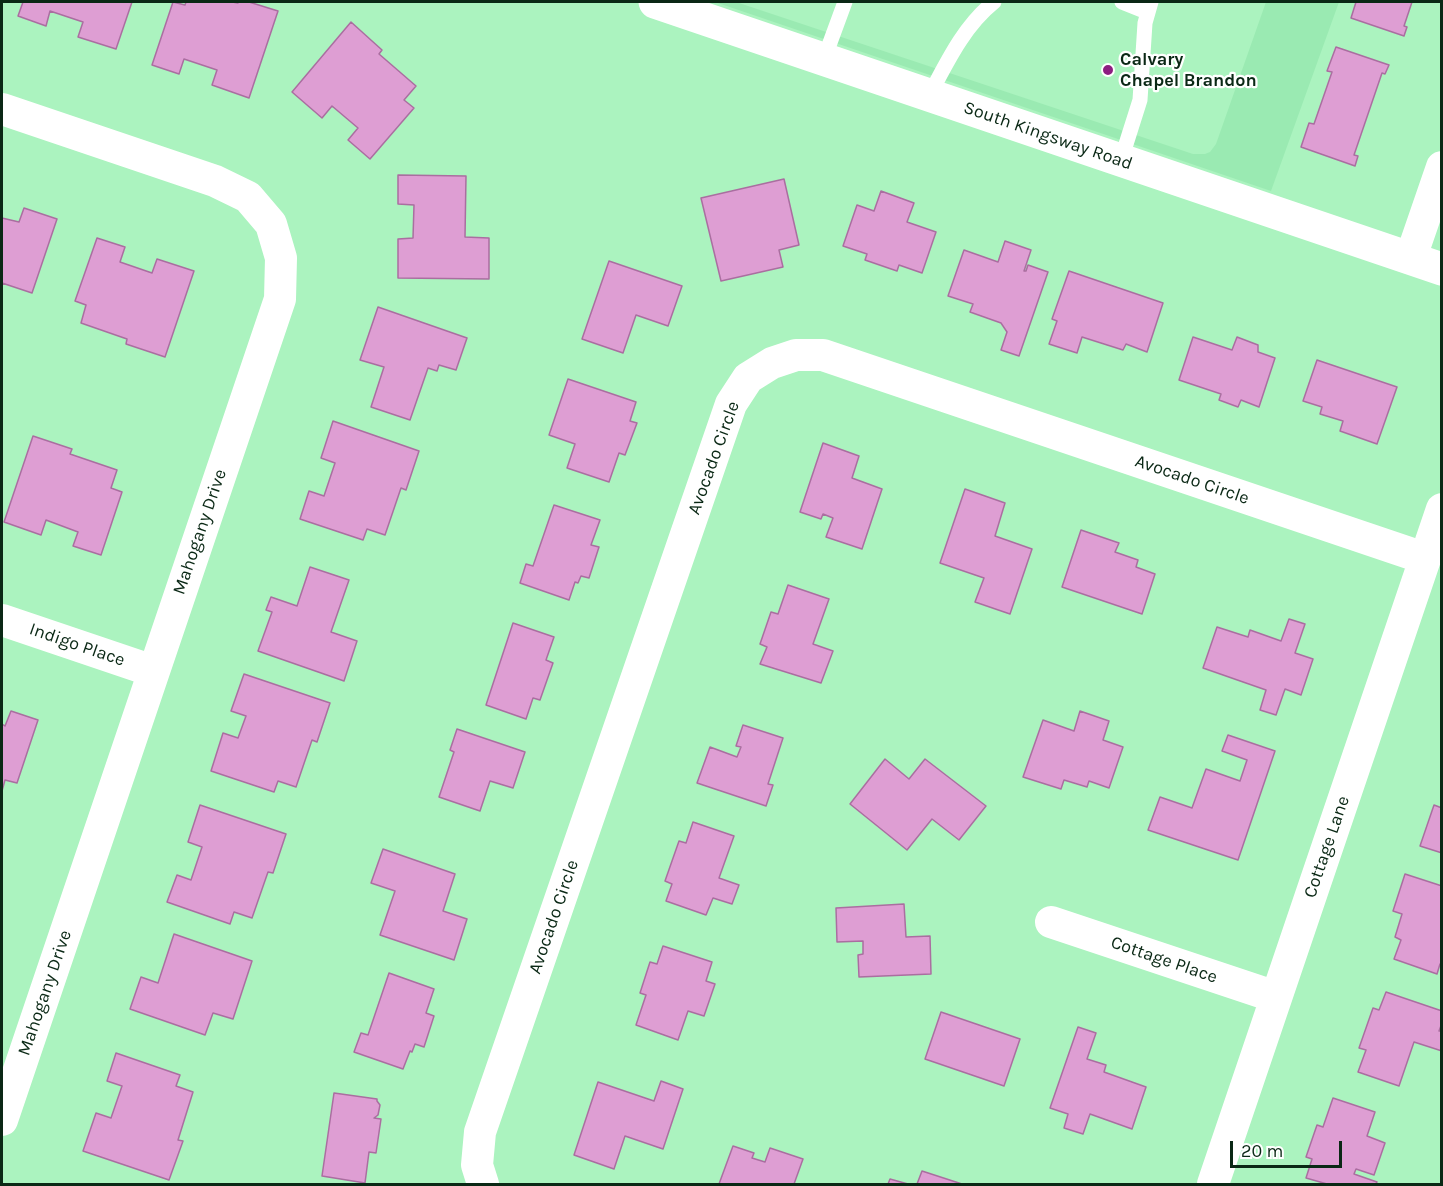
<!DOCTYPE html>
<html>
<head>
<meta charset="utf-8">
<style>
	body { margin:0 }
	#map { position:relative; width:1443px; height:1186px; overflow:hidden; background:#abf3bf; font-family:Karla,sans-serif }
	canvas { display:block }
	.frame { position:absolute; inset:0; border:3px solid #0a2815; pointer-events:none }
	.scale { position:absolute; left:1230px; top:1141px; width:112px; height:27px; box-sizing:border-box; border:3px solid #0a2815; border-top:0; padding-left:8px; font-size:18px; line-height:21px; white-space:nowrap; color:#0a2815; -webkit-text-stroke:4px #fff; paint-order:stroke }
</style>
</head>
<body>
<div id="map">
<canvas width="1443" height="1186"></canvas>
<div class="frame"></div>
<div class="scale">20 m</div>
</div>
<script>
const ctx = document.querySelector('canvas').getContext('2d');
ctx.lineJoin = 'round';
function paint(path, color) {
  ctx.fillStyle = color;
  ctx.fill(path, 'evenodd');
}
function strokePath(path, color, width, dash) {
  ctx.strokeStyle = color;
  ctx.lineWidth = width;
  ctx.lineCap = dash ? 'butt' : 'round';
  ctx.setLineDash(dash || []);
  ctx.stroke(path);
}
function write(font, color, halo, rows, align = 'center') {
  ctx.font = font + ' Karla,sans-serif';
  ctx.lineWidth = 4.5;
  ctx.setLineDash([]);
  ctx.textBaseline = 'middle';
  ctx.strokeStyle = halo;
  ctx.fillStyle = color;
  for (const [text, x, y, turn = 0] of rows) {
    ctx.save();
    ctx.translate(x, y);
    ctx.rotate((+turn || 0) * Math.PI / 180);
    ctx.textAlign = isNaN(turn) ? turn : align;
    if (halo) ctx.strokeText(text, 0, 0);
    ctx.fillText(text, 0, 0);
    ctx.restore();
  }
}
const built = new Path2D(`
	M715,2h21l457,152h12l5,-2 6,-8 50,-142h73l-68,189z`);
const building = new Path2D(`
	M23,2h109l-16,47 -38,-12 5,-15 -33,-11 -4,15 -28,-10z
	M173,2l12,3 1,-3h46l6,1v-1h11l29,9 -29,87 -37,-13 5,-15 -33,-11 -5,15 -27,-9z
	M1356,2h56l-8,24 3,1 -3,9 -53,-18z
	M351,22l31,28 -3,4 37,32 -12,14 10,8 -44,51 -22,-19 10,-12 -26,-22 -10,12 -30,-26z
	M1336,47l53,18 -4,9 -3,-1 -28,82 4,1 -3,10 -54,-19 8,-24 5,1 18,-52 -5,-1z
	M398,175l68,1 -1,61 24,1v41l-91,-1v-39l15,-1 1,-33 -16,-1z
	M784,179l15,66 -20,5 4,17 -62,14 -20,-83z
	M881,191l33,12 -7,19 29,10 -14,41 -23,-8 -2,6 -32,-11 2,-6 -24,-8 14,-41 17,6z
	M24,208l33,11 -25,74 -30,-10v2v-67l17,4z
	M97,238l28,9 -5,15 32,11 5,-14 37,12 -29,86 -39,-13 1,-5 -46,-16 5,-18 -11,-4z
	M1005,241l26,9 -7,21h2l2,-6 20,7 -29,84 -18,-6 6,-18 -6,-9 -31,-11 3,-8 -25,-8 16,-46 34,12z
	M609,261l73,25 -14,40 -32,-11 -13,38 -41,-14z
	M1069,271l94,32 -16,49 -21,-8 -3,6 -41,-13 -5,16 -28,-9 8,-23 -5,-2z
	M378,307l89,31 -11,32 -17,-5 -2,6 -9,-3 -18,52 -39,-13 13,-40 -24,-7z
	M1193,337l39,13 5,-13 21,8v7l17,6 -16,49 -18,-7 -3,7 -19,-7 2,-6 -42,-14z
	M1317,360l80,27 -20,57 -37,-13 3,-10 -23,-7 2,-7 -19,-6z
	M568,379l68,23 -6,19 7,2 -12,32 -6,-2 -10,29 -42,-14 8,-24 -26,-9z
	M333,421l86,30 -13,39 -5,-2 -16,47 -18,-6 -4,11 -63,-21 9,-28 15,5 11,-33 -14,-5z
	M33,436l39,13 -2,5 47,16 -6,18 11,4 -21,63 -28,-9 5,-14 -32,-12 -5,15 -37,-13z
	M823,443l36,13 -7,22 30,11 -20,60 -36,-12 7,-19 -10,-4 -2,5 -21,-7z
	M965,489l40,14 -10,33 37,13 -22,65 -35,-12 9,-24 -44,-15z
	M554,505l46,15 -9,25 8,2 -10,31 -8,-2 -3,7 -3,-1 -6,18 -49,-17 6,-19 7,2z
	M1081,530l38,13 -4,9 23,8 -2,7 19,7 -13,40 -80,-27z
	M310,567l39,13 -18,52 26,9 -13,40 -86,-30 14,-39 -6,-2 5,-13 26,9z
	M788,585l41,14 -16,45 20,7 -12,32 -61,-19 7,-17 -7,-3 11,-32 7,2z
	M1289,619l16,5 -10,29 18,6 -12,36 -16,-6 -9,26 -16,-5 6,-20 -63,-22 14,-41 31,10 2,-7 31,11z
	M513,623l41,14 -8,23 7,3 -13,37 -7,-2 -7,21 -40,-14z
	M244,674l86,29 -13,39 -5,-2 -16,47 -18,-6 -4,11 -63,-21 12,-38 15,5 8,-22 -15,-5z
	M11,711l27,9 -21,63 -12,-3 -3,11v-67l3,2z
	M1080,711l29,10 -6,19 20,7 -14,41 -20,-7 -2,6 -23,-7 -3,9 -38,-12 20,-57 31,11z
	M743,725l40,13 -15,46 5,1 -7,21 -69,-23 13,-36 27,10 4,-10 -5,-1z
	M457,729l68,23 -12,36 -23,-7 -10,30 -41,-14 15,-45 -4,-2z
	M1228,735l47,16 -37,109 -90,-30 12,-33 32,11 14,-39 34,12 7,-21 -25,-9z
	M885,759l24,20 16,-20 61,47 -27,34 -27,-21 -25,31 -57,-46z
	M200,805l86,29 -13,39 -5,-1 -16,46 -18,-6 -4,12 -63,-22 10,-27 14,5 11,-33 -14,-5z
	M1434,805l8,3v45l-22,-7z
	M693,822l41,14 -15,42 20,7 -7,19 -19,-6 -7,17 -40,-14 6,-17 -7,-3 14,-40 7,2z
	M383,849l72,25 -12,37 24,8 -13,41 -74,-25 15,-44 -24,-8z
	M1405,874l37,12v78h-2l-3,10 -43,-15 7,-19 -6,-3 7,-23 -9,-3z
	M904,904l2,33 24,-1 1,38 -72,3 -1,-22 5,-1v-13l-26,1 -1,-34z
	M174,934l78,27 -19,58 -20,-6 -8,22 -75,-26 11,-32 17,6z
	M663,946l49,16 -6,19 9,3 -11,32 -16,-5 -10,29 -42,-15 10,-30 -6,-2 10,-31 7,2z
	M389,973l45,16 -8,24 8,3 -10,31 -9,-3 -3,8 -2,-1 -7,18 -49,-17 7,-19 7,2z
	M1386,992l56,19v12l-3,8h3v20l-28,-9 -15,44 -41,-14 8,-22 -7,-2 14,-40 6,2z
	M941,1012l79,27 -16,47 -79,-27z
	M1078,1027l18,6 -9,26 19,6 -2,7 42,15 -14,42 -42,-15 -7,20 -19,-6 4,-14 -18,-6z
	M116,1053l64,22 -4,11 17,6 -15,48 5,1 -14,39 -86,-29 13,-38 15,5 11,-32 -15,-5z
	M661,1081l22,8 -20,60 -38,-13 -11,33 -40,-14 24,-73 56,19z
	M334,1093l43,6v2l3,4 -2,10 -4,3 7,1 -5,34 -7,-1 -4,31 -43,-7z
	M1333,1098l42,14 -8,24 18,7 -11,32 -18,-6 -2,5 23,8 -1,2h-49l-21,-6 6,-19 -6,-2 11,-32 6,2z
	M733,1146l21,7 -2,5 13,4 5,-14 33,11 -9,25h-75z
	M922,1171l40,13h-45z
	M890,1179l18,5h-20z`);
const lane = new Path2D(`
	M1122,2l25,10
	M824,59l21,-57
	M929,96c18,-34 35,-70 65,-94
	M1121,160l19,-60 5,-77 6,-21`);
const street = new Path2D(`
	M2,109l213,72 33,16 23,27 10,34 -1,41 -278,821
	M1411,257l31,-90
	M2,620l151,51
	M1051,922l225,75
	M483,1184l-6,-19 3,-33 251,-728 17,-26 24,-15 24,-8h27l601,203
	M1213,1184l229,-675`);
const secondary = new Path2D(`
	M655,2l787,267`);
const markers = [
	[1108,70,6,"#8d1e81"]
];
const poiNames = [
	["Calvary",1120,60],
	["Chapel Brandon",1120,81]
];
const streetNames = [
	["South Kingsway Road",1048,136,19],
	["Avocado Circle",714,458,-70],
	["Avocado Circle",1192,480,19],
	["Mahogany Drive",200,532,-71],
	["Indigo Place",77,645,19],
	["Cottage Lane",1327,847,-71],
	["Avocado Circle",554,917,-71],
	["Cottage Place",1164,960,19],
	["Mahogany Drive",45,993,-71]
];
paint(built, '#9aeab2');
paint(building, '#de9ed3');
strokePath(building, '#aa6ea0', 1.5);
strokePath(lane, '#fff', 15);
strokePath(street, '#fff', 32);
strokePath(secondary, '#fff', 33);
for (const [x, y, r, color] of markers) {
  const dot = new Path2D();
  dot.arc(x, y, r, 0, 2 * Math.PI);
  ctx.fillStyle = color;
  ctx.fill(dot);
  strokePath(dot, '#fff', 2);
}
write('bold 18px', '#0a2815', '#fff', poiNames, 'left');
write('18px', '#0a2815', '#fff', streetNames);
</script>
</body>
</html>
